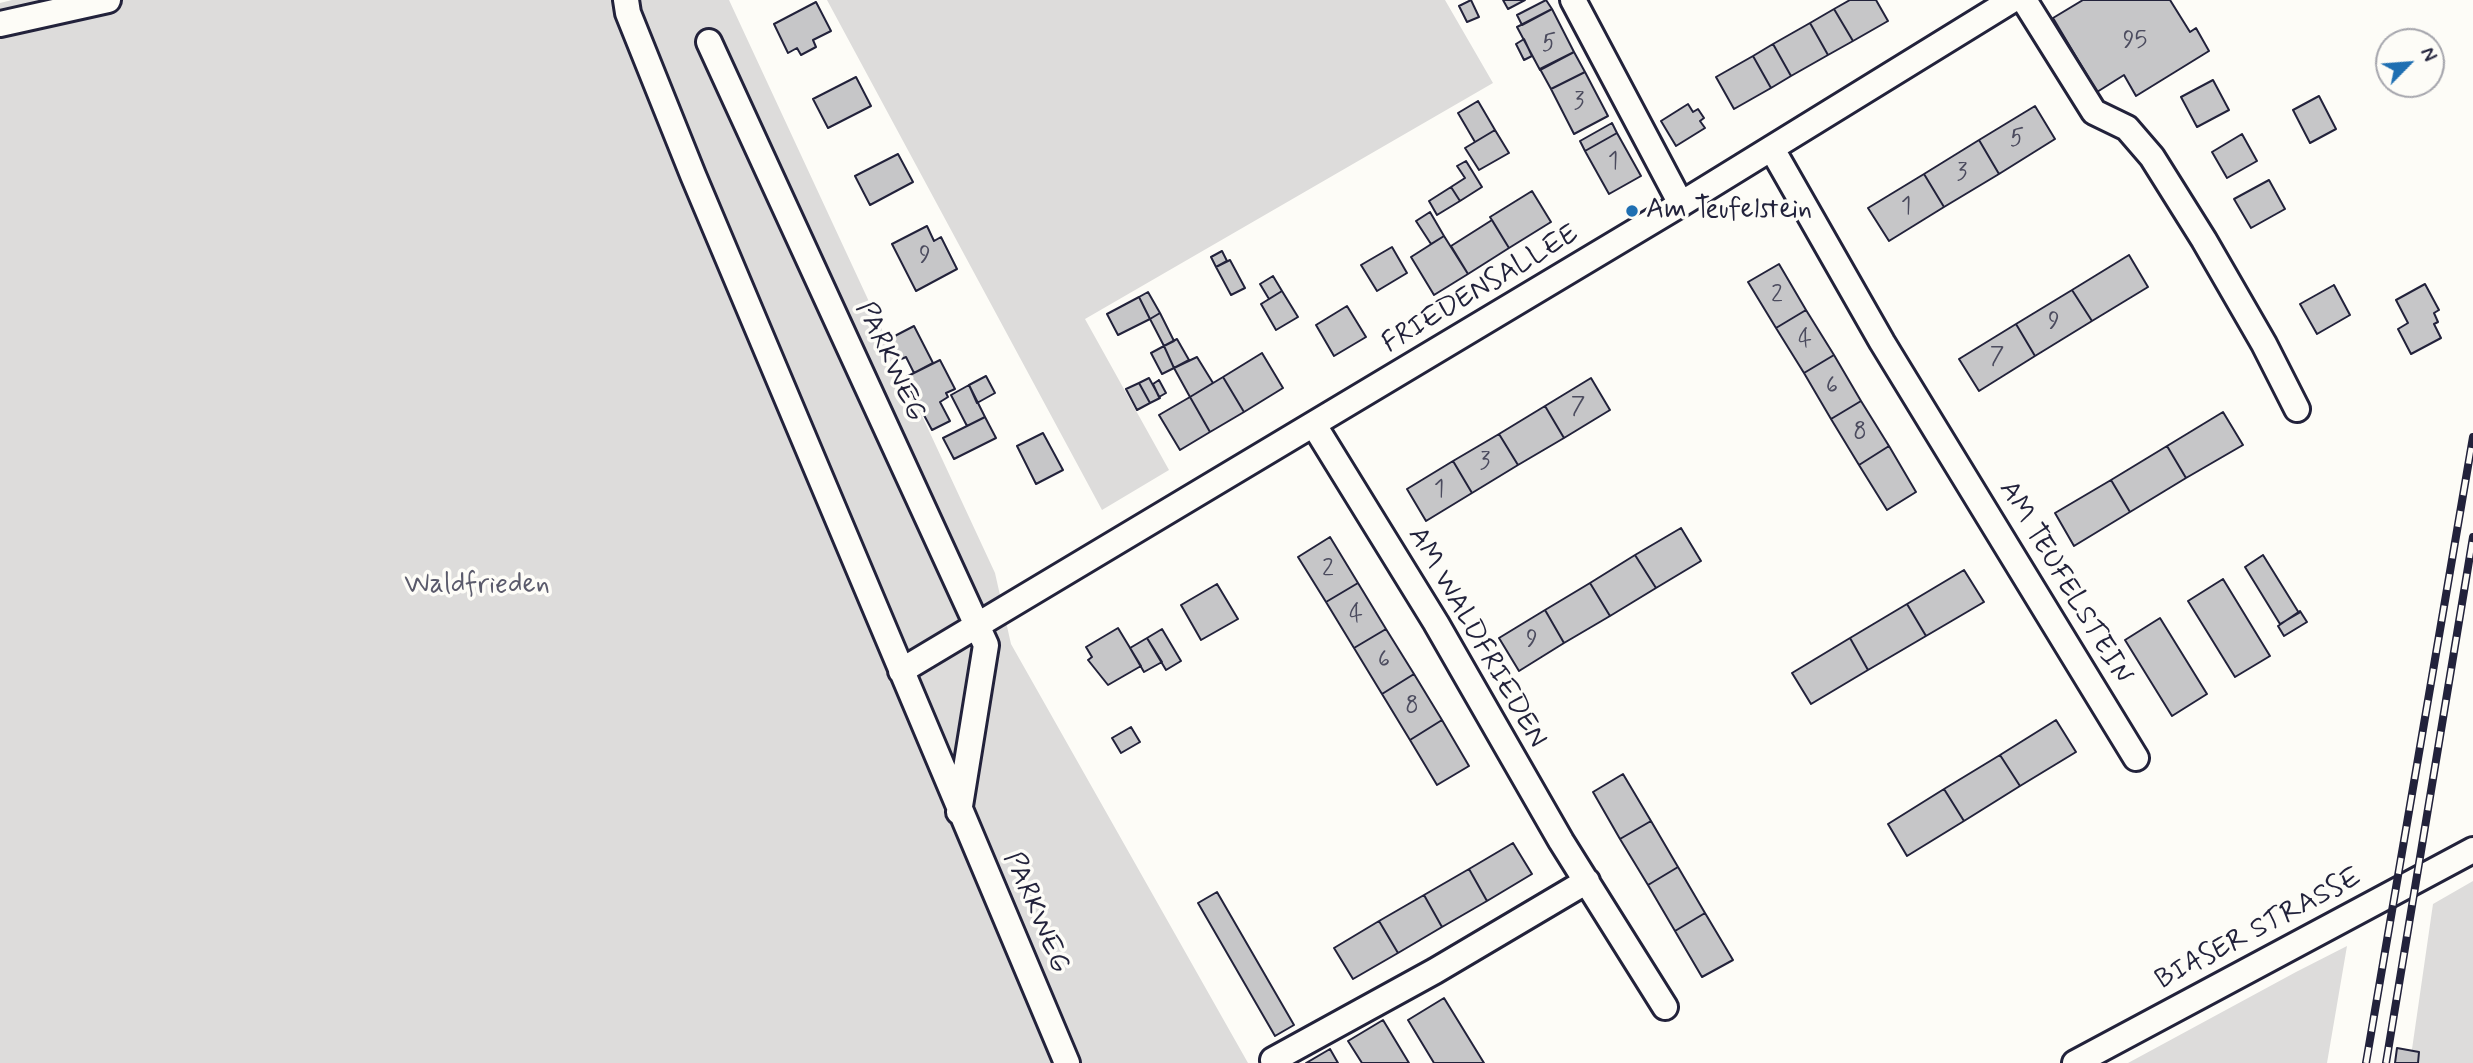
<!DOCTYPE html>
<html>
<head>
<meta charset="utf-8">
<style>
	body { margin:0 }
	#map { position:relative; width:2473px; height:1063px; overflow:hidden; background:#fdfcf7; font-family:Mynerve,sans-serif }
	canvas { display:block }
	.north { position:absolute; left:2375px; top:28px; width:70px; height:70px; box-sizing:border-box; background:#fdfcf7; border:2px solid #a5a5ac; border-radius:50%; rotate:65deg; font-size:19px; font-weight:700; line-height:28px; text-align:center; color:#22223b }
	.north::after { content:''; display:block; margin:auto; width:24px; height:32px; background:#1f6fb2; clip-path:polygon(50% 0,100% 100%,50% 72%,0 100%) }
</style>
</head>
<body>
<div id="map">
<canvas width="2473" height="1063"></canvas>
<div class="north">N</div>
</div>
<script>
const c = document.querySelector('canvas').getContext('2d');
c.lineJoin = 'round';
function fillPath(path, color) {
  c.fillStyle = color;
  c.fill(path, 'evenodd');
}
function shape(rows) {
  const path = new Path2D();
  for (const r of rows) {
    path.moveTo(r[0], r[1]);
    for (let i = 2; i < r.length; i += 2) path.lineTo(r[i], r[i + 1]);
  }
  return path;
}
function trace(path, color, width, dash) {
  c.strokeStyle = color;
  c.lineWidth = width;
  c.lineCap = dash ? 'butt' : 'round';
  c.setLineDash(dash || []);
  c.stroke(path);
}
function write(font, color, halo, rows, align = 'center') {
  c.font = font + ' Mynerve,sans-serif';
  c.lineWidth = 7;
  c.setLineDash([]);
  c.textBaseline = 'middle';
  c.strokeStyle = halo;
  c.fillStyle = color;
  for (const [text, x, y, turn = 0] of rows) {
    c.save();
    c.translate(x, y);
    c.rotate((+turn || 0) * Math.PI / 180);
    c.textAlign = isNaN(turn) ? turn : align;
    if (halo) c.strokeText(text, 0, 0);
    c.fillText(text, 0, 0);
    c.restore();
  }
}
const green = shape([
	[12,0,729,0,995,573,1011,644,1248,1063,0,1063,0,3],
	[827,0,1445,0,1493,83,1085,319,1169,470,1102,510],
	[2473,881,2473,1063,2410,1063,2433,904],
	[2347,946,2327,1063,2128,1063,2296,972]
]);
const building = shape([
	[1471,0,1479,17,1467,22,1459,6,1471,0],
	[1503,0,1525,0,1508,9,1503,0],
	[1546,0,1552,9,1522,25,1517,15,1546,0],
	[1850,0,1876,0,1888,21,1853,41,1834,9,1850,0],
	[2083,0,2170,0,2190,32,2196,28,2209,51,2136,96,2124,75,2097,92,2053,18,2083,0],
	[816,2,831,31,813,40,816,47,801,55,797,48,788,53,774,24,816,2],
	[1552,9,1574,52,1540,70,1517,27,1552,9],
	[1834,9,1853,41,1828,55,1810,23,1834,9],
	[1810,23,1828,55,1791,76,1773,44,1810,23],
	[1524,39,1532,56,1524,60,1516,44,1524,39],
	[1773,44,1791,76,1771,88,1753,56,1773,44],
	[1574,52,1585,72,1551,89,1540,69,1574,52],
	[1753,56,1771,88,1734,109,1716,77,1753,56],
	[1585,72,1608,116,1574,134,1551,89,1585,72],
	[856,77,871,106,828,128,813,99,856,77],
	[2213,80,2229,110,2197,127,2181,97,2213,80],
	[2319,96,2336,129,2310,143,2293,110,2319,96],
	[1478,101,1495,130,1475,142,1458,113,1478,101],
	[1688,104,1693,112,1698,109,1704,118,1700,121,1705,128,1676,146,1661,121,1688,104],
	[2035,106,2055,139,1999,174,1979,140,2035,106],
	[1612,123,1617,133,1585,151,1580,141,1612,123],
	[1495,130,1509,153,1479,170,1465,148,1495,130],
	[1617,133,1641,176,1609,194,1585,151,1617,133],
	[2242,134,2257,161,2227,178,2212,152,2242,134],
	[1979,140,1999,174,1944,207,1924,174,1979,140],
	[898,154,913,182,870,205,855,176,898,154],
	[1466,161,1482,187,1460,201,1451,187,1465,178,1457,166,1466,161],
	[1924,174,1944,207,1889,241,1868,208,1924,174],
	[2269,180,2285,209,2251,228,2234,199,2269,180],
	[1451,187,1460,201,1437,215,1429,201,1451,187],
	[1532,191,1551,222,1509,248,1490,217,1532,191],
	[1430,212,1444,236,1431,244,1416,221,1430,212],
	[1492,220,1509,248,1468,274,1451,246,1492,220],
	[927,226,934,241,941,237,957,269,916,291,892,244,927,226],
	[1444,236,1468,274,1434,295,1411,257,1444,236],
	[1392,247,1407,273,1377,291,1361,265,1392,247],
	[1222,251,1227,261,1216,267,1211,257,1222,251],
	[2129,255,2148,287,2092,321,2072,290,2129,255],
	[1230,260,1245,288,1231,295,1216,267,1230,260],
	[1779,264,1806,310,1776,328,1748,282,1779,264],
	[1273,276,1282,291,1269,299,1260,284,1273,276],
	[2425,284,2439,310,2434,313,2438,322,2434,324,2441,338,2411,354,2398,329,2408,323,2396,300,2425,284],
	[2334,285,2350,315,2317,334,2300,304,2334,285],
	[2072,290,2092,321,2035,356,2016,324,2072,290],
	[1282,291,1298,317,1276,330,1261,304,1282,291],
	[1148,292,1160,313,1150,319,1139,297,1148,292],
	[1139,297,1150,319,1118,335,1107,314,1139,297],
	[1347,306,1366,337,1334,356,1316,325,1347,306],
	[1806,310,1834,355,1804,373,1776,328,1806,310],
	[1160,313,1174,341,1164,346,1150,319,1160,313],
	[2016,324,2035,356,1979,391,1959,359,2016,324],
	[914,326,933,363,914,373,906,357,899,360,889,339,914,326],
	[1177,339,1189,360,1174,368,1164,346,1177,339],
	[1164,346,1174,368,1162,374,1151,353,1164,346],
	[1262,353,1283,388,1244,412,1223,377,1262,353],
	[1834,355,1861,401,1831,419,1804,373,1834,355],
	[1197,357,1213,383,1190,397,1174,368,1197,357],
	[940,360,955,389,946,393,948,397,940,402,950,421,932,430,904,378,940,360],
	[986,376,995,393,977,403,969,385,986,376],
	[1223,377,1244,412,1210,432,1190,397,1223,377],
	[1149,378,1160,398,1150,403,1139,383,1149,378],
	[1591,378,1610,410,1564,438,1545,406,1591,378],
	[1159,380,1166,393,1159,397,1153,384,1159,380],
	[1139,383,1150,403,1137,410,1126,389,1139,383],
	[969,385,985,417,967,426,951,395,969,385],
	[1190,397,1210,432,1180,450,1159,415,1190,397],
	[1861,401,1889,446,1859,465,1831,419,1861,401],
	[1545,406,1564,438,1518,465,1499,434,1545,406],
	[2223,412,2243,445,2186,478,2167,446,2223,412],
	[985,417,996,438,954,459,943,438,985,417],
	[1043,433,1063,470,1036,484,1017,446,1043,433],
	[1499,434,1518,465,1472,493,1453,461,1499,434],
	[1889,446,1916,492,1887,510,1859,465,1889,446],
	[2167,446,2186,478,2130,512,2111,480,2167,446],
	[1453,461,1472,493,1426,521,1407,489,1453,461],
	[2111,480,2130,512,2074,546,2055,513,2111,480],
	[1681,528,1701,561,1656,588,1635,555,1681,528],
	[1330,537,1358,583,1326,602,1298,557,1330,537],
	[1635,555,1656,588,1610,616,1590,583,1635,555],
	[2263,555,2299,613,2280,624,2245,567,2263,555],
	[1964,570,1984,602,1926,636,1907,604,1964,570],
	[2223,579,2270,656,2235,677,2188,601,2223,579],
	[1358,583,1386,629,1354,648,1326,602,1358,583],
	[1590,583,1610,616,1564,643,1545,610,1590,583],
	[1217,584,1238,619,1201,640,1181,605,1217,584],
	[1907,604,1926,636,1868,670,1850,638,1907,604],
	[1545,610,1564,643,1519,671,1499,638,1545,610],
	[2300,611,2307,622,2284,636,2278,626,2300,611],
	[2160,618,2207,694,2172,716,2125,640,2160,618],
	[1118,628,1141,666,1108,685,1088,660,1092,657,1086,647,1118,628],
	[1162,629,1181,661,1166,670,1147,638,1162,629],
	[1386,629,1414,674,1382,694,1354,648,1386,629],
	[1147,638,1162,662,1144,672,1130,648,1147,638],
	[1850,638,1868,670,1811,704,1792,673,1850,638],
	[1414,674,1442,720,1410,740,1382,694,1414,674],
	[1442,720,1469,766,1437,785,1410,740,1442,720],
	[2056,720,2076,752,2020,786,2000,755,2056,720],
	[1131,727,1140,742,1121,753,1112,738,1131,727],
	[2000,755,2020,786,1964,821,1944,789,2000,755],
	[1623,774,1651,821,1620,839,1593,792,1623,774],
	[1944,789,1964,821,1907,856,1888,824,1944,789],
	[1651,821,1678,867,1648,885,1620,839,1651,821],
	[1513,843,1532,874,1487,901,1469,869,1513,843],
	[1678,867,1705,913,1675,931,1648,885,1678,867],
	[1469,869,1487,901,1442,927,1424,895,1469,869],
	[1217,892,1294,1025,1275,1036,1198,903,1217,892],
	[1424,895,1442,927,1398,953,1379,921,1424,895],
	[1705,913,1733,960,1702,977,1675,931,1705,913],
	[1379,921,1398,953,1353,979,1334,948,1379,921],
	[1444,998,1484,1063,1434,1063,1408,1020,1444,998],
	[1383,1020,1409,1063,1362,1063,1348,1041,1383,1020],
	[2397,1048,2419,1052,2418,1063,2395,1063,2397,1048],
	[1330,1049,1338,1063,1306,1063,1330,1049]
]);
const minor = shape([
	[626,0,628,13,693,175,1067,1063],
	[1573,0,1681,204],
	[2024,0,2094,112,2127,128,2152,157,2204,240,2264,344,2297,409],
	[0,24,108,0],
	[709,42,986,645,959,812],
	[1772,149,1882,342,2136,758],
	[1314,425,1436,623,1561,841,1665,1007],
	[901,671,1681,204,2012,0],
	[1273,1060,1435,971,1587,881],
	[2075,1063,2473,850]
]);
const rail = shape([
	[2366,1063,2473,437],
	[2386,1063,2473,537]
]);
const markers = [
	[1632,211,7,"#1f6fb2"]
];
const numberNames = [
	["95",2135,42],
	["5",1549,45],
	["3",1579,103],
	["5",2017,140],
	["1",1613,163],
	["3",1962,174],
	["1",1906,208],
	["9",925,257],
	["2",1777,296],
	["9",2054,323],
	["4",1805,341],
	["7",1997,358],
	["6",1832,387],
	["7",1578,408],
	["8",1860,433],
	["3",1485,463],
	["1",1439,491],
	["2",1328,570],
	["4",1356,616],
	["9",1532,641],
	["6",1384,661],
	["8",1412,707]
];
const poiNames = [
	["Am Teufelstein",1646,211]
];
const streetNames = [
	["FRIEDENSALLEE",1481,290,-31],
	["PARKWEG",889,362,65],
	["AM TEUFELSTEIN",2064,583,59],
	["AM WALDFRIEDEN",1476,638,60],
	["PARKWEG",1035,913,67],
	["BIASER STRASSE",2259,930,-28]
];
const parkNames = [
	["Waldfrieden",477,586]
];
fillPath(green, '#dddcdb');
fillPath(building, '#c6c6c8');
trace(building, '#22223b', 2);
trace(minor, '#22223b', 30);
trace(minor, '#fdfcf7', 24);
trace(rail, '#22223b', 8);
trace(rail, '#fdfcf7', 5, [16]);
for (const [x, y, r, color] of markers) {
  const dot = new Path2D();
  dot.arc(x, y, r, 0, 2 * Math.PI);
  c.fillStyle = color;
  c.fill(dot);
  trace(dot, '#fdfcf7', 2.5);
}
write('24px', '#4b4b5e', null, numberNames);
write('28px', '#22223b', '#fdfcf7', poiNames, 'left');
write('28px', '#22223b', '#fdfcf7', streetNames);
write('28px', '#5a5a6b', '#fdfcf7', parkNames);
</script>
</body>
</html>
